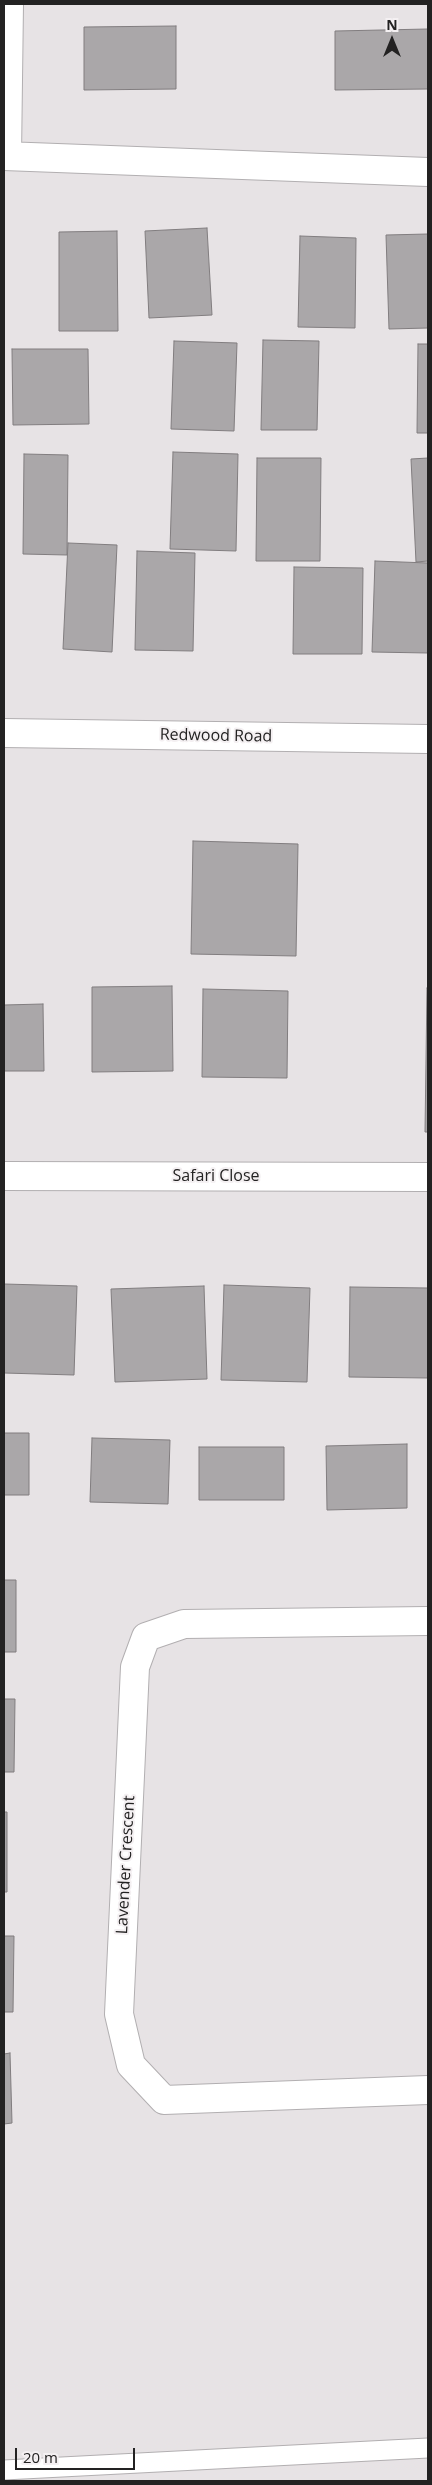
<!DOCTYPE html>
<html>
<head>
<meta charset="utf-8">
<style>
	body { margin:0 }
	#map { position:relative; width:432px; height:2485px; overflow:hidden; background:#e7e3e5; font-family:"Open Sans",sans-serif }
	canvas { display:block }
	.frame { position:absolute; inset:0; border:5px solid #232222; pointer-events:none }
	.north { position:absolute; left:367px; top:15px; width:50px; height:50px; -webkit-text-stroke:4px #f4f0f2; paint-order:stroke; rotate:0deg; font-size:14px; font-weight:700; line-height:20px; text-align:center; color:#232222 }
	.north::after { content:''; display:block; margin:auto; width:18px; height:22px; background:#232222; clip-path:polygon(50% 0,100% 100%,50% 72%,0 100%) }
	.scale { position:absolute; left:15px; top:2448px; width:120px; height:22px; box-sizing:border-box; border:2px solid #232222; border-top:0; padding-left:6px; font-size:15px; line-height:18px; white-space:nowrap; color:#232222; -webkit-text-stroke:4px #f4f0f2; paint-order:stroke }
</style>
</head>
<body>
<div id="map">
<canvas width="432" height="2485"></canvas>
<div class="frame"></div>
<div class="north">N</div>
<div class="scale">20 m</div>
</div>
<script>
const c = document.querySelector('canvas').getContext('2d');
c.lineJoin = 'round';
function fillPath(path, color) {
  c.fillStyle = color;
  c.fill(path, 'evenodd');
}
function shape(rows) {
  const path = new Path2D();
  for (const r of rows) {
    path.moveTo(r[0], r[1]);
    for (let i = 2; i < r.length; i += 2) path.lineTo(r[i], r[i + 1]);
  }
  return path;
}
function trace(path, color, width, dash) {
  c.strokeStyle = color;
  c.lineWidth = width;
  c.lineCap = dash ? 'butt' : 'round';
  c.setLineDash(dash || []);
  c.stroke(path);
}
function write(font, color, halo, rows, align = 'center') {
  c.font = font + ' "Open Sans",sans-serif';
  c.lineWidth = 4;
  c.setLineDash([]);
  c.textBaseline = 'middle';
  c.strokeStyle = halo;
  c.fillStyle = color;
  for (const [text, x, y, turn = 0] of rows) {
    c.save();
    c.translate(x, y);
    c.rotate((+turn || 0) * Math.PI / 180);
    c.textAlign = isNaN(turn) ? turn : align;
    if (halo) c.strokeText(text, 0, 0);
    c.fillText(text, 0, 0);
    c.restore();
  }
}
const building = shape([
	[176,26,176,89,84,90,84,27,176,26],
	[428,29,428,89,335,90,335,31,428,29],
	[207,228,212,315,149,318,145,231,207,228],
	[117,231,118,331,59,331,59,232,117,231],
	[428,234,428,328,389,329,386,235,428,234],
	[300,236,356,238,355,328,298,327,300,236],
	[263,340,319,341,317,430,261,430,263,340],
	[174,341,237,343,234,431,171,429,174,341],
	[418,344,428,344,428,433,417,433,418,344],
	[12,349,88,349,89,424,13,425,12,349],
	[173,452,238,454,236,551,170,549,173,452],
	[24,454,68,455,67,555,23,554,24,454],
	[257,458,321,458,320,561,256,561,257,458],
	[428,458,428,561,416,562,411,459,428,458],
	[68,543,117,545,112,652,63,649,68,543],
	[137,551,195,553,193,651,135,650,137,551],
	[375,561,428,563,428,653,372,652,375,561],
	[294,567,363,568,362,654,293,654,294,567],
	[193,841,298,844,296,956,191,954,193,841],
	[172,986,173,1071,92,1072,92,987,172,986],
	[427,988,428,988,428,1132,425,1132,427,988],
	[203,989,288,991,287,1078,202,1077,203,989],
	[43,1004,44,1071,4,1071,4,1005,43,1004],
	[4,1284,77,1286,74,1375,4,1373,4,1284],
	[224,1285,310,1288,307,1382,221,1380,224,1285],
	[204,1286,207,1379,115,1382,111,1289,204,1286],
	[350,1287,428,1288,428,1378,349,1377,350,1287],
	[4,1433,29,1433,29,1495,4,1495,4,1433],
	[92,1438,170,1440,168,1504,90,1502,92,1438],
	[407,1444,407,1508,327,1510,326,1446,407,1444],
	[199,1447,284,1447,284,1500,199,1500,199,1447],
	[4,1580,16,1580,16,1652,4,1652,4,1580],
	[4,1699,15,1699,14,1772,4,1772,4,1699],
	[4,1812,7,1812,7,1892,4,1892,4,1812],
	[4,1936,14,1936,13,2012,4,2012,4,1936],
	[10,2053,12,2123,4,2124,4,2054,10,2053]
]);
const lane = shape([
	[4,2470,428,2448]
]);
const street = shape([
	[4,156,428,172],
	[7,156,9,4],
	[4,733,428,739],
	[4,1176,428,1177],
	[428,1621,184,1624,146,1637,135,1667,119,2014,131,2065,164,2100,428,2090]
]);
const streetNames = [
	["Redwood Road",216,736,1],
	["Safari Close",216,1176],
	["Lavender Crescent",126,1865,-87]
];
fillPath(building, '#aaa7a9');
trace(building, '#817d7f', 1);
trace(lane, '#b2afb1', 21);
trace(street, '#b2afb1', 30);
trace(lane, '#fff', 19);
trace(street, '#fff', 28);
write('16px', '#232222', '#f4f0f2', streetNames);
</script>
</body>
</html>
